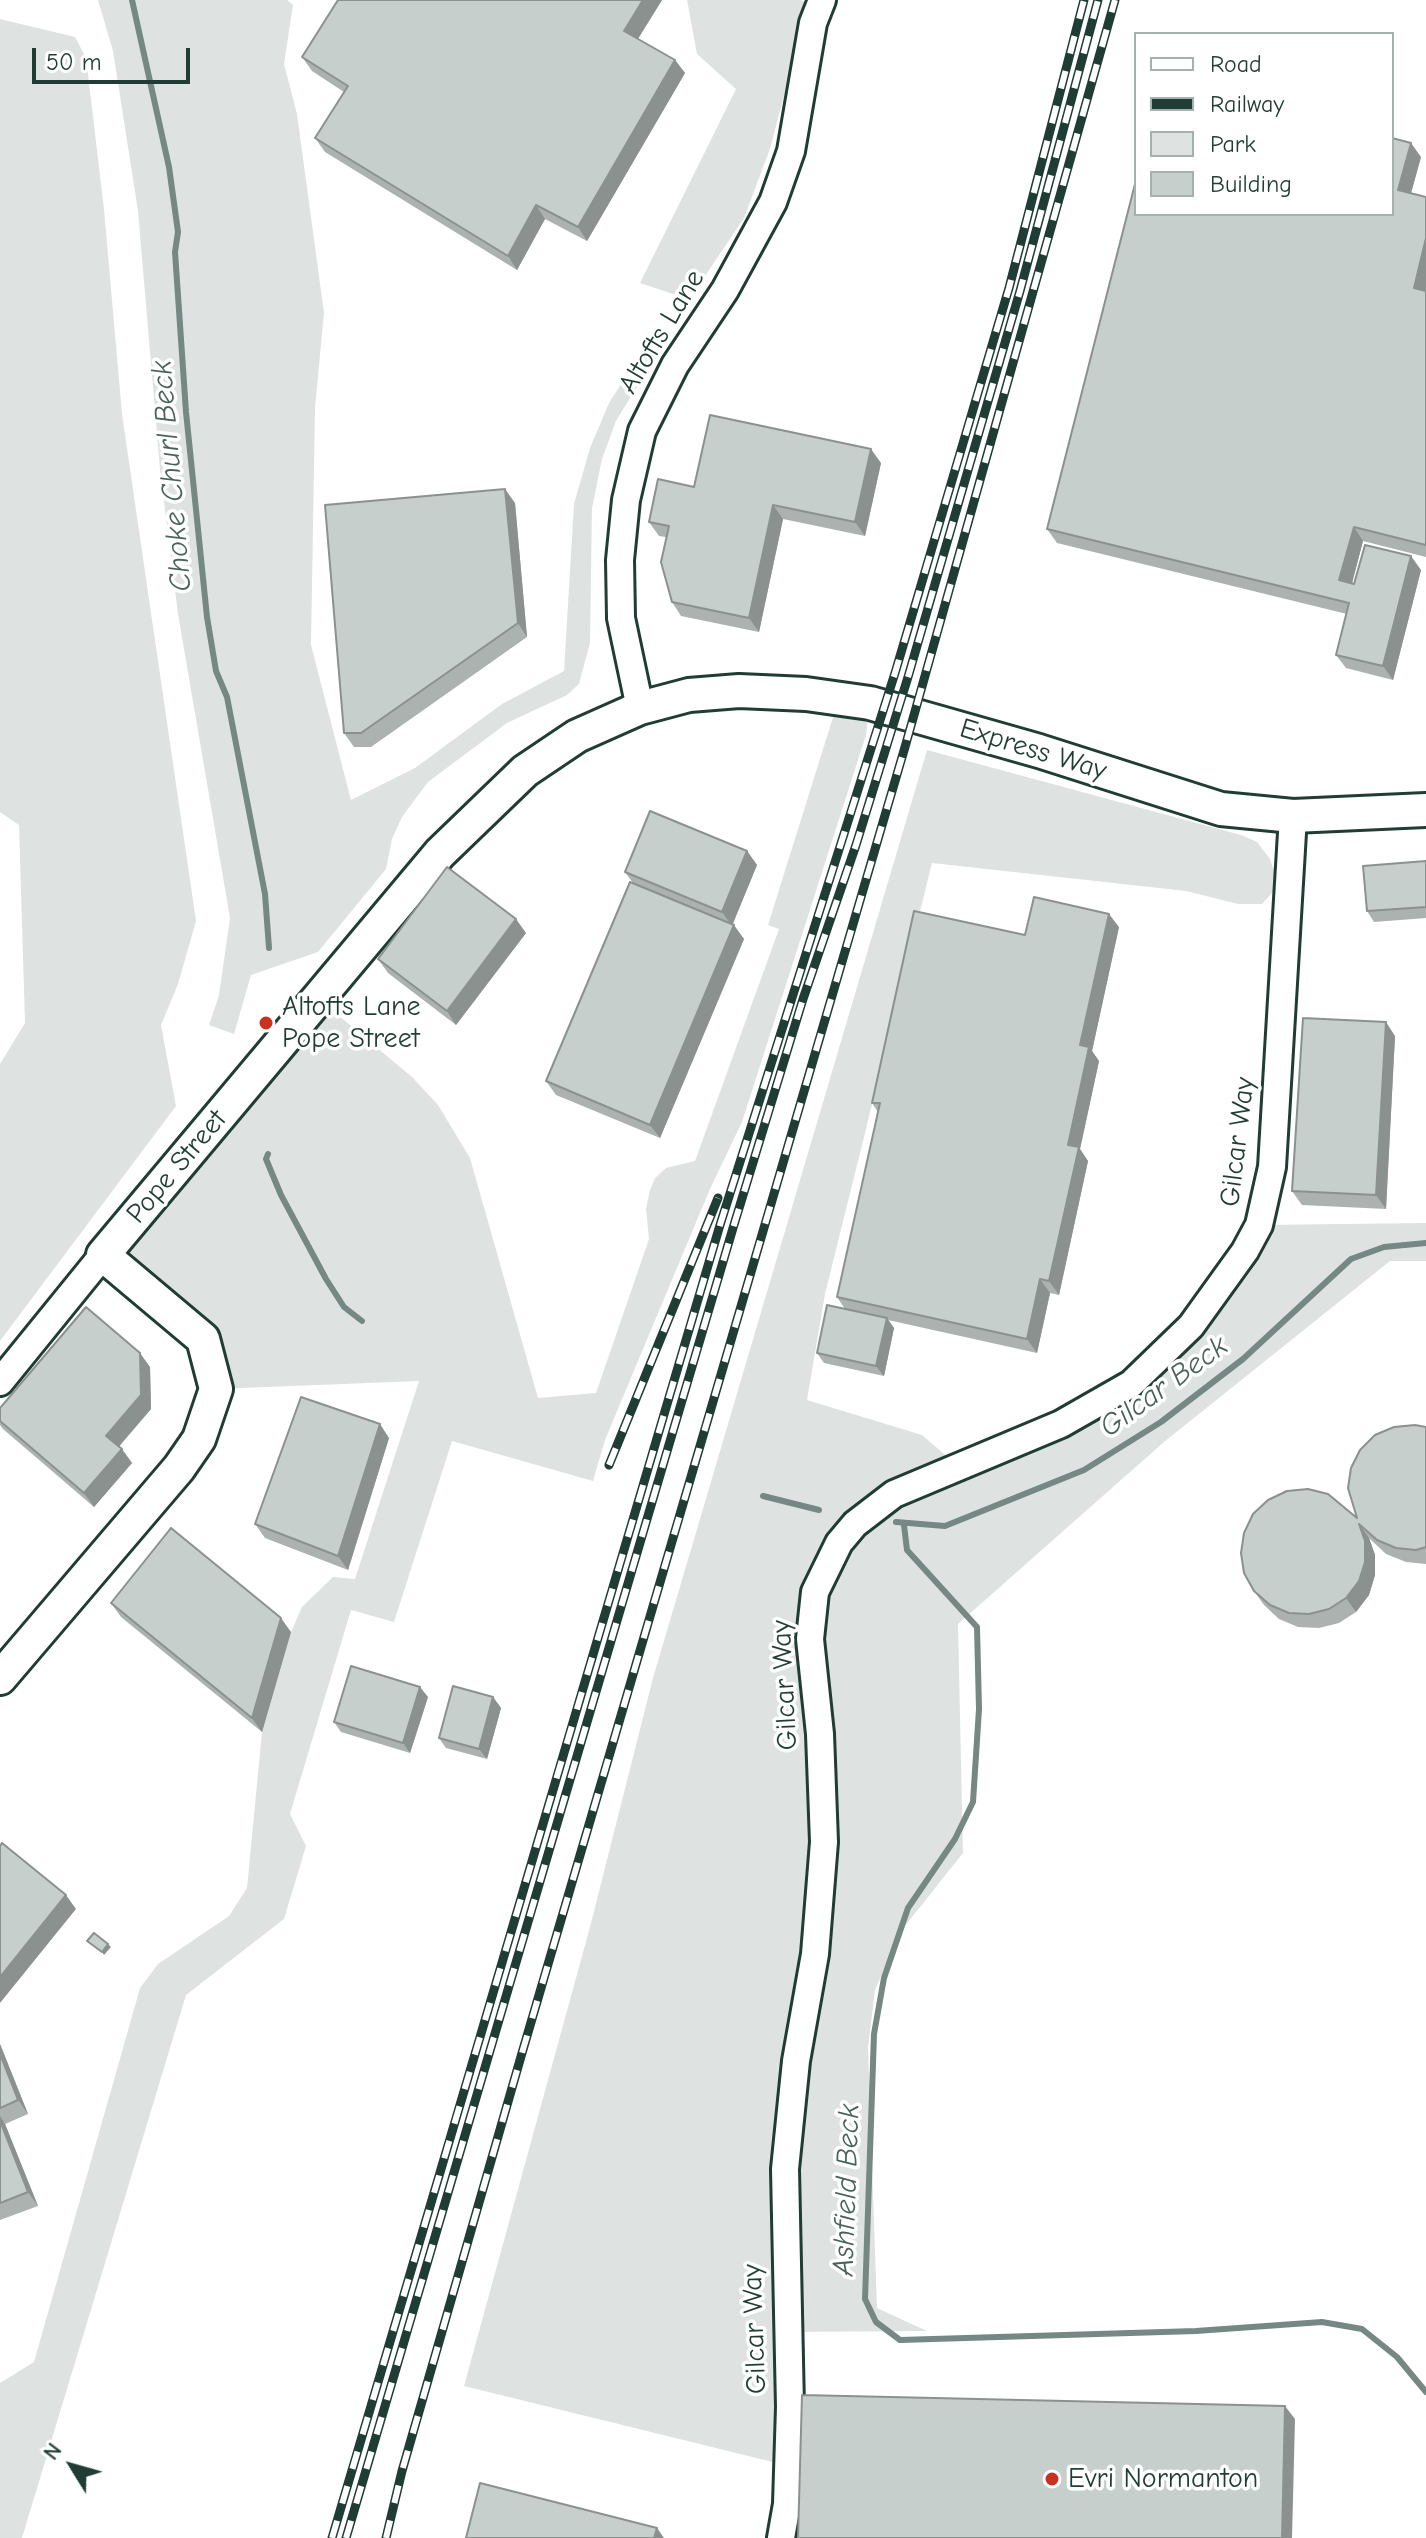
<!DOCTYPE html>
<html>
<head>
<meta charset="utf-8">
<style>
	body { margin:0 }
	#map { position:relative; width:1426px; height:2538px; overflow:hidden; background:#fff; font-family:"Comic Neue",sans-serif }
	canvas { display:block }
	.legend { position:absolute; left:1134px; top:32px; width:260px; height:184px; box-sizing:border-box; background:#fff; border:2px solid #a5b1ae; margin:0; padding:10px 14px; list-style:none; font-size:24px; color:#1f3d34 }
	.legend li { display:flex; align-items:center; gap:16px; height:40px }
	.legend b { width:40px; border:2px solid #a5b1ae }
	.north { position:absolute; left:32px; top:2426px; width:80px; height:80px; -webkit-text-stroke:6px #fff; paint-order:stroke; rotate:307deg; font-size:22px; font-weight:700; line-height:32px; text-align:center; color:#1f3d34 }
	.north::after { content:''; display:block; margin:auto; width:28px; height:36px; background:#1f3d34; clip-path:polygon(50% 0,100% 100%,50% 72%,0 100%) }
	.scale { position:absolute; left:32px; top:48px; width:158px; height:36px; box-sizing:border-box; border:4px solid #1f3d34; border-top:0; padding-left:10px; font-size:24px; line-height:28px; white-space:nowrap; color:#1f3d34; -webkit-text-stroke:6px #fff; paint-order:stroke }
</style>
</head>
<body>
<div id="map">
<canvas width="1426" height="2538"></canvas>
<ul class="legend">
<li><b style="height:10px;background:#fff"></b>Road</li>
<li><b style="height:10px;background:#1f3d34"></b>Railway</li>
<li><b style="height:22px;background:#dee3e2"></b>Park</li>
<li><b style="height:22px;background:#c7cfcc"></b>Building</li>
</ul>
<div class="north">N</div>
<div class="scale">50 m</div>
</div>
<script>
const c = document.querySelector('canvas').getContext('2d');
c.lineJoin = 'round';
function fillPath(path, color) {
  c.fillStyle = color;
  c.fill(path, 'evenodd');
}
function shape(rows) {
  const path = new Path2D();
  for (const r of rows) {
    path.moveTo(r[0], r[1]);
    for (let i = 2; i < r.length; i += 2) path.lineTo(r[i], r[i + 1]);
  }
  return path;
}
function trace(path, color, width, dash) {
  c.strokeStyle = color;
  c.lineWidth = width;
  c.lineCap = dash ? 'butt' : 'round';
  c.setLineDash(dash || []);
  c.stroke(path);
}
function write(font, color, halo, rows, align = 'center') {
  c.font = font + ' "Comic Neue",sans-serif';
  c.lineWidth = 7;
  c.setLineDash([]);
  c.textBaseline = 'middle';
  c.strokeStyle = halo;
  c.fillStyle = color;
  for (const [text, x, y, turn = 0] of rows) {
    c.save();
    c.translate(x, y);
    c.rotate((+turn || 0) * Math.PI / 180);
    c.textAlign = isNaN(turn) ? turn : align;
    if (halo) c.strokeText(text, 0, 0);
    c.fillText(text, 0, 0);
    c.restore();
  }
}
const green = shape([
	[98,0,287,0,293,5,284,64,297,114,324,313,315,408,311,645,351,800,415,768,502,704,564,671,574,504,590,448,609,403,641,353,648,350,654,359,616,421,602,459,592,508,590,643,579,684,567,695,507,723,428,782,402,817,392,839,386,869,318,952,251,975,234,1034,209,1025,219,995,230,918,178,614,160,469,138,211,113,51],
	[687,0,801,0,808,4,770,149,744,218,701,282,690,290,673,294,640,283,736,89,697,54],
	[0,19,75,37,86,58,104,209,122,414,196,921,178,984,161,1025,176,1106,0,1341,0,1064,25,1023,19,825,0,812],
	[839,698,870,703,866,735,742,1122,710,1189,605,1440,593,1481,452,1441,394,1622,351,1610,290,1814,306,1846,284,1919,186,1995,22,2538,0,2538,0,2383,34,2362,140,1988,158,1964,229,1916,247,1888,262,1732,291,1632,302,1607,333,1577,355,1579,419,1381,216,1389,203,1339,103,1255,319,999,412,1077,438,1105,470,1158,538,1398,596,1393,649,1239,646,1209,650,1190,655,1178,666,1168,695,1161,779,929,768,925],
	[927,750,1241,835,1257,842,1270,859,1276,876,1273,892,1262,904,1238,904,1186,891,932,863,825,1294,807,1400,922,1435,958,1466,1131,1384,1259,1225,1426,1223,1426,1261,1390,1261,1164,1442,958,1624,963,1853,901,1931,875,1990,868,2048,877,2308,927,2331,787,2332,789,2466,464,2386,590,1927,653,1678]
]);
const stream = shape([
	[132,0,169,167,178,232,175,252,186,412,207,617,216,671,227,697,265,894,269,948],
	[268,1154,266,1159,281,1195,326,1279,344,1307,362,1321],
	[763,1496,819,1510],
	[896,1522,945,1526,1084,1470,1161,1422,1243,1359,1351,1259,1384,1247,1426,1243],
	[904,1525,907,1550,977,1627,979,1709,973,1802,955,1839,908,1908,884,1978,874,2034,865,2299,876,2322,900,2340,1196,2331,1322,2322,1362,2329,1397,2357,1426,2392]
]);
const minor = shape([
	[640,708,621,618,620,560,626,500,642,431,675,365,725,290,773,202,791,151,813,23,822,0],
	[0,1382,103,1255],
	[781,2538,787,2504,790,2407,785,2169,796,2061,815,1954,824,1842,820,1734,810,1639,815,1592,839,1543,855,1524,894,1494,1061,1424,1131,1384,1191,1326,1245,1251,1259,1225,1272,1167,1293,816]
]);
const tertiary = shape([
	[0,1678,179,1468,199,1439,216,1389,203,1339,103,1255,440,853,525,771,577,736,640,708,689,695,739,691,806,694,870,703,1039,751,1221,809,1293,816,1426,810]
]);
const rail = shape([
	[609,1465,718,1198],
	[332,2538,720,1225,895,673,1009,288,1084,0],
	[346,2538,733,1228,803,999,856,845,908,677,1020,291,1098,0],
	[386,2538,402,2471,522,2053,905,747,1115,0]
]);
const wall = shape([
	[662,0,638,39,675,60,685,73,587,241,545,219,517,270,325,152,315,138,344,92,312,71,302,57],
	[1421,157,1411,193,1426,197,1426,557,1363,541,1352,584,1354,584,1421,570,1393,680,1346,668,1336,655,1347,614,1057,543,1047,529],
	[881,463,865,536,783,519,759,632,681,616,672,602,666,537,659,536,649,522,694,487],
	[515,503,527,637,371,747,354,747,344,733],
	[747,851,757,865,732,925,744,939,660,1138,556,1095,546,1081,633,883,625,872],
	[1426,861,1426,918,1374,922,1367,911],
	[1119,927,1092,1051,1099,1061,1080,1149,1088,1161,1059,1295,1050,1293,1037,1353,888,1320,894,1328,884,1376,824,1363,817,1353,845,1309,837,1297,878,1112,872,1103,1025,935],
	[526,933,456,1025,388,973,378,959],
	[1395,1036,1386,1209,1302,1205,1292,1191],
	[150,1367,151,1409,119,1446,132,1463,94,1507,3,1429,0,1425,0,1408],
	[1426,1427,1426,1564,1406,1562,1386,1554,1369,1538,1375,1555,1375,1575,1369,1595,1356,1612,1339,1623,1319,1628,1298,1627,1279,1619,1264,1605,1254,1591,1357,1518],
	[389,1438,348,1570,265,1538,255,1524],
	[111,1603,291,1632,262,1732,121,1617],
	[428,1697,410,1753,341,1732,334,1722],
	[493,1697,501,1708,487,1759,446,1748,439,1738],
	[0,2044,28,2114,5,2124,38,2206,0,2220]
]);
const shadedWall = shape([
	[643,0,662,0,634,45,624,31],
	[675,60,685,73,587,241,578,227],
	[1411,143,1421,157,1408,204,1398,190],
	[536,205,545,219,517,270,508,256],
	[1426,238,1426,292,1414,288],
	[871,449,881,463,865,536,855,522],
	[505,489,515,503,527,637,518,623],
	[773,505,783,519,759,632,749,618],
	[1354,527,1363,541,1349,594,1339,580],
	[1411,556,1421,570,1393,680,1383,666],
	[747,851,757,865,732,926,722,912],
	[1109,914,1119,927,1092,1051,1099,1061,1080,1149,1088,1161,1059,1295,1049,1281,1068,1145,1080,1045],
	[516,919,526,933,456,1025,447,1011],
	[734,925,744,939,660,1138,650,1125],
	[1386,1022,1395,1036,1386,1209,1376,1195],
	[1040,1279,1050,1293,1037,1353,1027,1339],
	[887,1318,894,1328,884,1376,876,1366],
	[140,1353,150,1367,151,1409,116,1450,106,1436],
	[380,1424,389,1438,348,1570,338,1556],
	[122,1449,132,1463,94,1507,84,1493],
	[1359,1524,1369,1538,1375,1555,1375,1575,1369,1595,1356,1612,1346,1598],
	[281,1618,291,1632,262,1732,252,1718],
	[420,1687,428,1697,410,1753,403,1743],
	[493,1697,501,1708,487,1759,479,1749],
	[66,1895,76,1909,0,2003,0,1977],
	[108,1944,111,1947,104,1955,102,1952],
	[0,2044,28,2114,18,2100,0,2054],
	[0,2116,5,2124,38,2206,28,2192,0,2121],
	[1285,2406,1295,2419,1292,2538,1282,2538],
	[657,2528,664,2538,654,2538]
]);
const building = shape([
	[338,0,643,0,624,31,675,60,578,227,536,205,508,256,315,138,348,86,302,57,338,0],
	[1392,138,1411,143,1398,190,1426,197,1426,238,1414,288,1426,291,1426,545,1354,527,1339,580,1354,584,1365,545,1411,556,1383,666,1336,655,1349,603,1047,529,1136,180,1136,214,1392,214,1392,138],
	[710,415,871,449,855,522,773,505,749,618,672,602,661,562,669,526,649,522,658,479,694,487,710,415],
	[505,489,518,623,361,733,344,733,325,505,505,489],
	[650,811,747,851,722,912,625,872,650,811],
	[1426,861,1426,907,1367,911,1363,866,1426,861],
	[447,867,516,919,447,1011,378,959,447,867],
	[630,882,734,925,650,1125,546,1081,630,882],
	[1034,897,1109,914,1080,1045,1089,1047,1068,1145,1079,1147,1049,1281,1040,1279,1027,1339,837,1297,880,1103,872,1103,914,911,1025,935,1034,897],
	[1303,1018,1386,1022,1376,1195,1292,1191,1303,1018],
	[827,1305,887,1318,876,1366,817,1353,827,1305],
	[86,1307,140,1353,141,1395,106,1436,122,1449,84,1493,0,1421,0,1408,86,1307],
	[301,1397,380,1424,338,1556,255,1524,301,1397],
	[1415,1425,1426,1427,1426,1547,1416,1550,1396,1548,1377,1540,1359,1524,1365,1541,1365,1562,1359,1581,1346,1598,1329,1609,1309,1614,1289,1613,1270,1605,1254,1591,1244,1573,1241,1553,1244,1533,1253,1514,1268,1500,1287,1491,1308,1489,1328,1494,1357,1518,1348,1488,1351,1468,1360,1450,1375,1435,1394,1427,1415,1425],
	[171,1528,281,1618,252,1718,111,1603,171,1528],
	[351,1666,420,1687,403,1743,334,1722,351,1666],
	[453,1686,493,1697,479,1749,439,1738,453,1686],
	[2,1843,66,1895,0,1977,0,1846,2,1843],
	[94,1933,108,1944,102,1952,87,1941,94,1933],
	[0,2054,18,2100,0,2108,0,2054],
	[0,2121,28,2192,0,2203,0,2121],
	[802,2395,1285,2406,1282,2538,798,2538,802,2395],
	[480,2483,657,2528,654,2538,466,2538,480,2483]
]);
const markers = [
	[266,1023,8,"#c8321e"],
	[1052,2479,8,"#c8321e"]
];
const streetNames = [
	["Altofts Lane",662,332,-59],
	["Express Way",1033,750,17],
	["Gilcar Way",1238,1142,-83],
	["Pope Street",177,1167,-50],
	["Gilcar Way",785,1685,-93],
	["Gilcar Way",755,2329,-92]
];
const poiNames = [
	["Altofts Lane",282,1007],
	["Pope Street",282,1039],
	["Evri Normanton",1068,2479]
];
const waterNames = [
	["Choke Churl Beck",172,476,-95],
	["Gilcar Beck",1164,1387,-36],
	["Ashfield Beck",847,2190,-88]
];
fillPath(green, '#dee3e2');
trace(stream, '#758883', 6);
trace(minor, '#1f3d34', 32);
trace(tertiary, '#1f3d34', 38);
trace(minor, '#fff', 26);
trace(tertiary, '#fff', 32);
trace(rail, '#1f3d34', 9);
trace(rail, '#fff', 6, [18]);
fillPath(wall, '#abb2af');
fillPath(shadedWall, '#8b918f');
fillPath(building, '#c7cfcc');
trace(building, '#8b918f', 2);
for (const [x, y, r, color] of markers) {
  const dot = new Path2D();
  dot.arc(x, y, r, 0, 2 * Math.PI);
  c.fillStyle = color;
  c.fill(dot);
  trace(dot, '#fff', 3);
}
write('28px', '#1f3d34', '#fff', streetNames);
write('28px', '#1f3d34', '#fff', poiNames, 'left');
write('italic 30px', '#4a625b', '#fff', waterNames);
</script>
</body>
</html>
